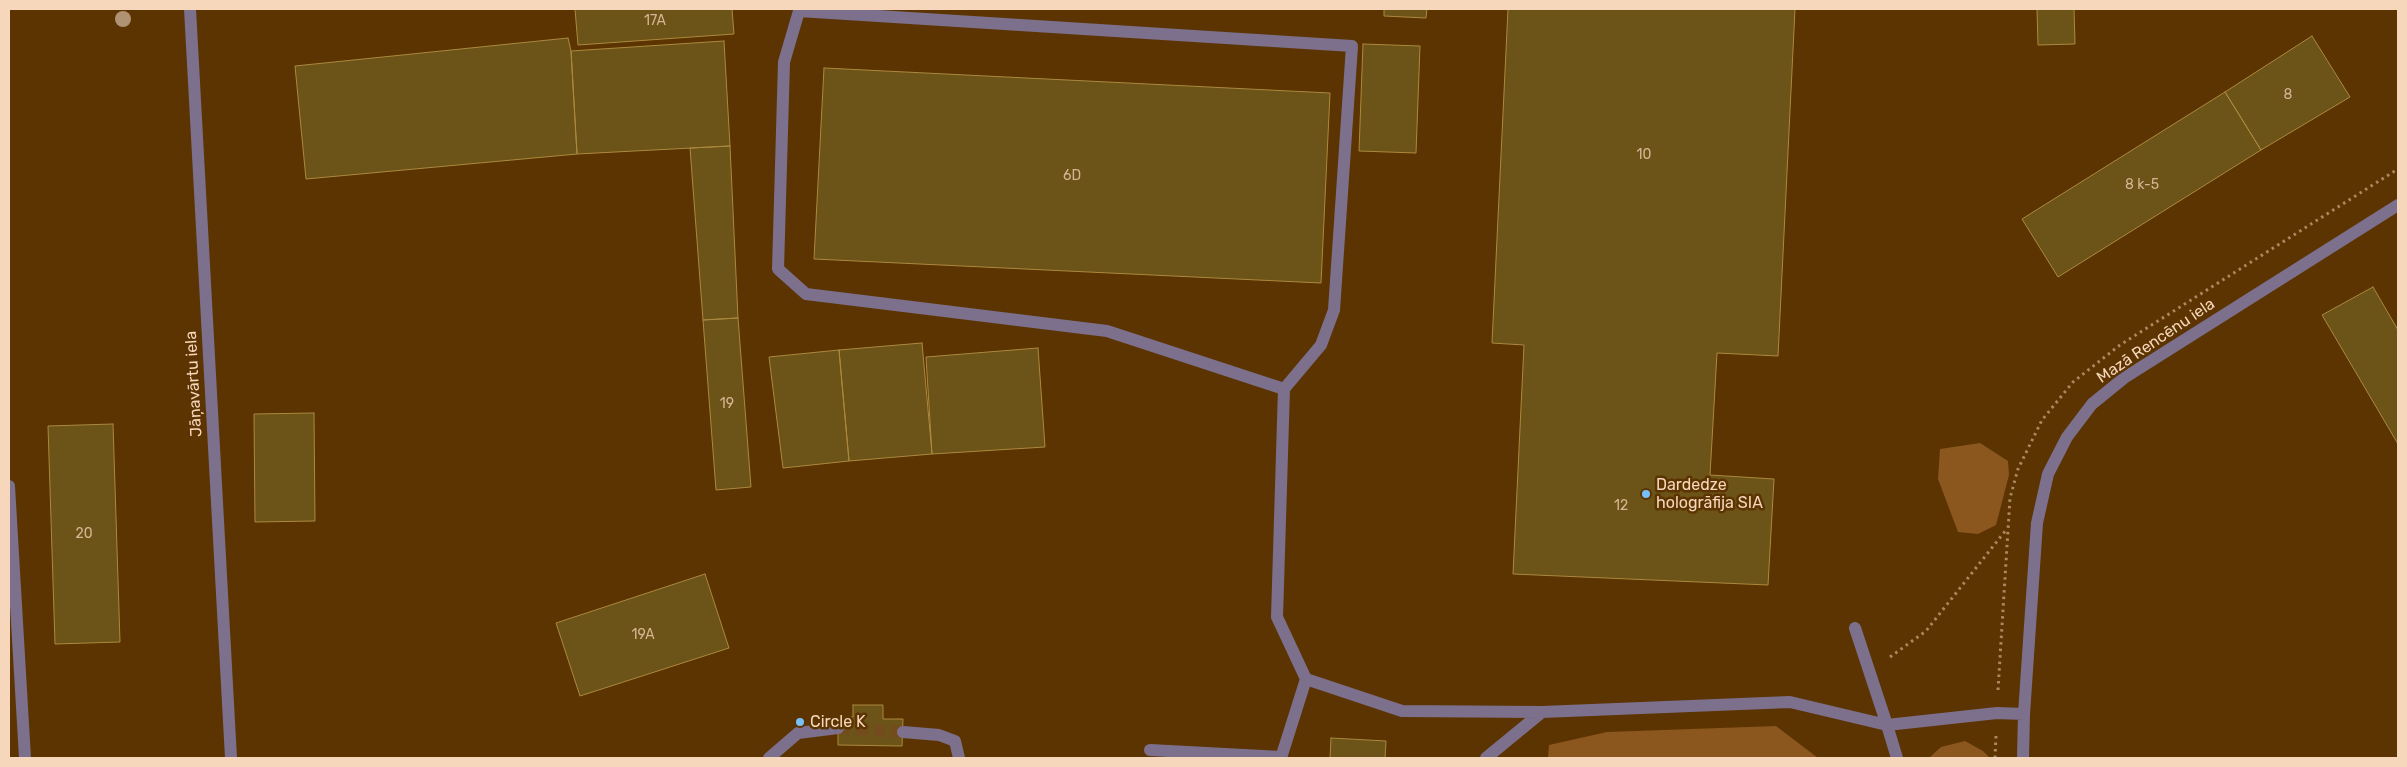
<!DOCTYPE html>
<html>
<head>
<meta charset="utf-8">
<style>
	body { margin:0 }
	#map { position:relative; width:2407px; height:767px; overflow:hidden; background:#5c3402; font-family:Rubik,sans-serif }
	canvas { display:block }
	.frame { position:absolute; inset:0; border:10px solid #f6d7bb; pointer-events:none }
</style>
</head>
<body>
<div id="map">
<canvas width="2407" height="767"></canvas>
<div class="frame"></div>
</div>
<script>
const c = document.querySelector('canvas').getContext('2d');
c.lineJoin = 'round';
function fillPath(path, color) {
  c.fillStyle = color;
  c.fill(path, 'evenodd');
}
function shape(rows) {
  const path = new Path2D();
  for (const r of rows) {
    path.moveTo(r[0], r[1]);
    for (let i = 2; i < r.length; i += 2) path.lineTo(r[i], r[i + 1]);
  }
  return path;
}
function trace(path, color, width, dash) {
  c.strokeStyle = color;
  c.lineWidth = width;
  c.lineCap = dash ? 'butt' : 'round';
  c.setLineDash(dash || []);
  c.stroke(path);
}
function write(font, color, halo, rows, align = 'center') {
  c.font = font + ' Rubik,sans-serif';
  c.lineWidth = 5;
  c.setLineDash([]);
  c.textBaseline = 'middle';
  c.strokeStyle = halo;
  c.fillStyle = color;
  for (const [text, x, y, turn = 0] of rows) {
    c.save();
    c.translate(x, y);
    c.rotate((+turn || 0) * Math.PI / 180);
    c.textAlign = isNaN(turn) ? turn : align;
    if (halo) c.strokeText(text, 0, 0);
    c.fillText(text, 0, 0);
    c.restore();
  }
}
const green = shape([
	[1980,443,2008,461,2009,475,1996,525,1978,534,1958,532,1938,479,1940,449],
	[1776,726,1818,758,1548,758,1549,745,1607,732],
	[1965,741,1983,751,1990,758,1929,758,1941,747]
]);
const building = shape([
	[575,9,732,9,734,34,578,45,575,9],
	[1384,9,1427,9,1426,18,1384,16,1384,9],
	[1508,9,1795,9,1778,356,1717,353,1710,475,1774,479,1768,585,1513,574,1524,345,1492,343,1508,9],
	[2037,9,2074,9,2075,44,2038,45,2037,9],
	[2312,36,2350,97,2261,150,2225,92,2312,36],
	[568,38,571,51,577,154,306,179,295,66,568,38],
	[724,41,730,146,577,154,571,51,724,41],
	[1363,44,1420,46,1416,153,1359,151,1363,44],
	[824,68,1330,93,1321,283,814,259,824,68],
	[2225,92,2261,150,2058,277,2022,219,2225,92],
	[730,146,738,318,703,320,690,148,730,146],
	[2373,287,2398,330,2398,444,2322,315,2373,287],
	[738,318,751,487,716,490,703,320,738,318],
	[922,343,932,454,849,461,839,350,922,343],
	[1038,348,1045,447,932,454,926,357,1038,348],
	[839,350,849,461,783,468,769,357,839,350],
	[314,413,315,521,255,522,254,414,314,413],
	[113,424,120,642,55,644,48,426,113,424],
	[705,574,729,648,580,696,556,623,705,574],
	[853,705,883,705,883,719,903,719,902,746,838,745,838,717,853,717,853,705],
	[1331,738,1386,741,1385,758,1330,758,1331,738]
]);
const minorTunnel = shape([
	[838,728,903,732]
]);
const path = shape([
	[1890,657,1926,631,2006,530],
	[1998,690,2010,498,2018,469,2042,420,2073,382,2120,345,2398,169],
	[1995,758,1996,736]
]);
const minor = shape([
	[190,9,231,758],
	[1284,389,1107,331,806,294,778,269,784,62,799,11,1352,46,1334,310,1321,345,1284,389,1277,617,1306,679,1402,711,1542,712,1790,702,1887,725],
	[9,486,25,758],
	[1855,628,1887,725],
	[903,732,939,735,955,741,959,758],
	[1150,750,1281,757],
	[769,758,798,733,838,728],
	[1281,758,1306,679],
	[1486,758,1542,712],
	[1897,758,1887,725,1997,713,2024,714],
	[2023,758,2024,714,2037,523,2048,474,2067,437,2092,404,2124,378,2398,205]
]);
const trees = [
	[123,19]
];
const markers = [
	[1646,494,5,"#79bff8"],
	[800,722,5,"#79bff8"]
];
const numberNames = [
	["17A",655,21],
	["8",2288,95],
	["10",1644,155],
	["6D",1072,176],
	["8 k-5",2142,185],
	["19",727,404],
	["12",1621,506],
	["20",84,534],
	["19A",643,635]
];
const streetNames = [
	["Mazā Rencēnu iela",2156,341,-34],
	["Jāņavārtu iela",194,384,-93]
];
const poiNames = [
	["Dardedze",1656,485],
	["hologrāfija SIA",1656,503],
	["Circle K",810,722]
];
fillPath(green, '#8b571e');
fillPath(building, '#6c5318');
trace(building, '#ab893e', 1);
trace(minorTunnel, '#734c1e', 12, [12, 6]);
trace(path, '#ab8861', 3, [2.5, 4]);
trace(minor, '#7c708d', 12);
c.fillStyle = '#af9373';
for (const [x, y] of trees) {
  c.beginPath();
  c.arc(x, y, 8, 0, 2 * Math.PI);
  c.fill();
}
for (const [x, y, r, color] of markers) {
  const dot = new Path2D();
  dot.arc(x, y, r, 0, 2 * Math.PI);
  c.fillStyle = color;
  c.fill(dot);
  trace(dot, '#5c3402', 2);
}
write('14px', '#d4b692', null, numberNames);
write('16px', '#f6d7bb', '#5c3402', streetNames);
write('16px', '#f6d7bb', '#5c3402', poiNames, 'left');
</script>
</body>
</html>
